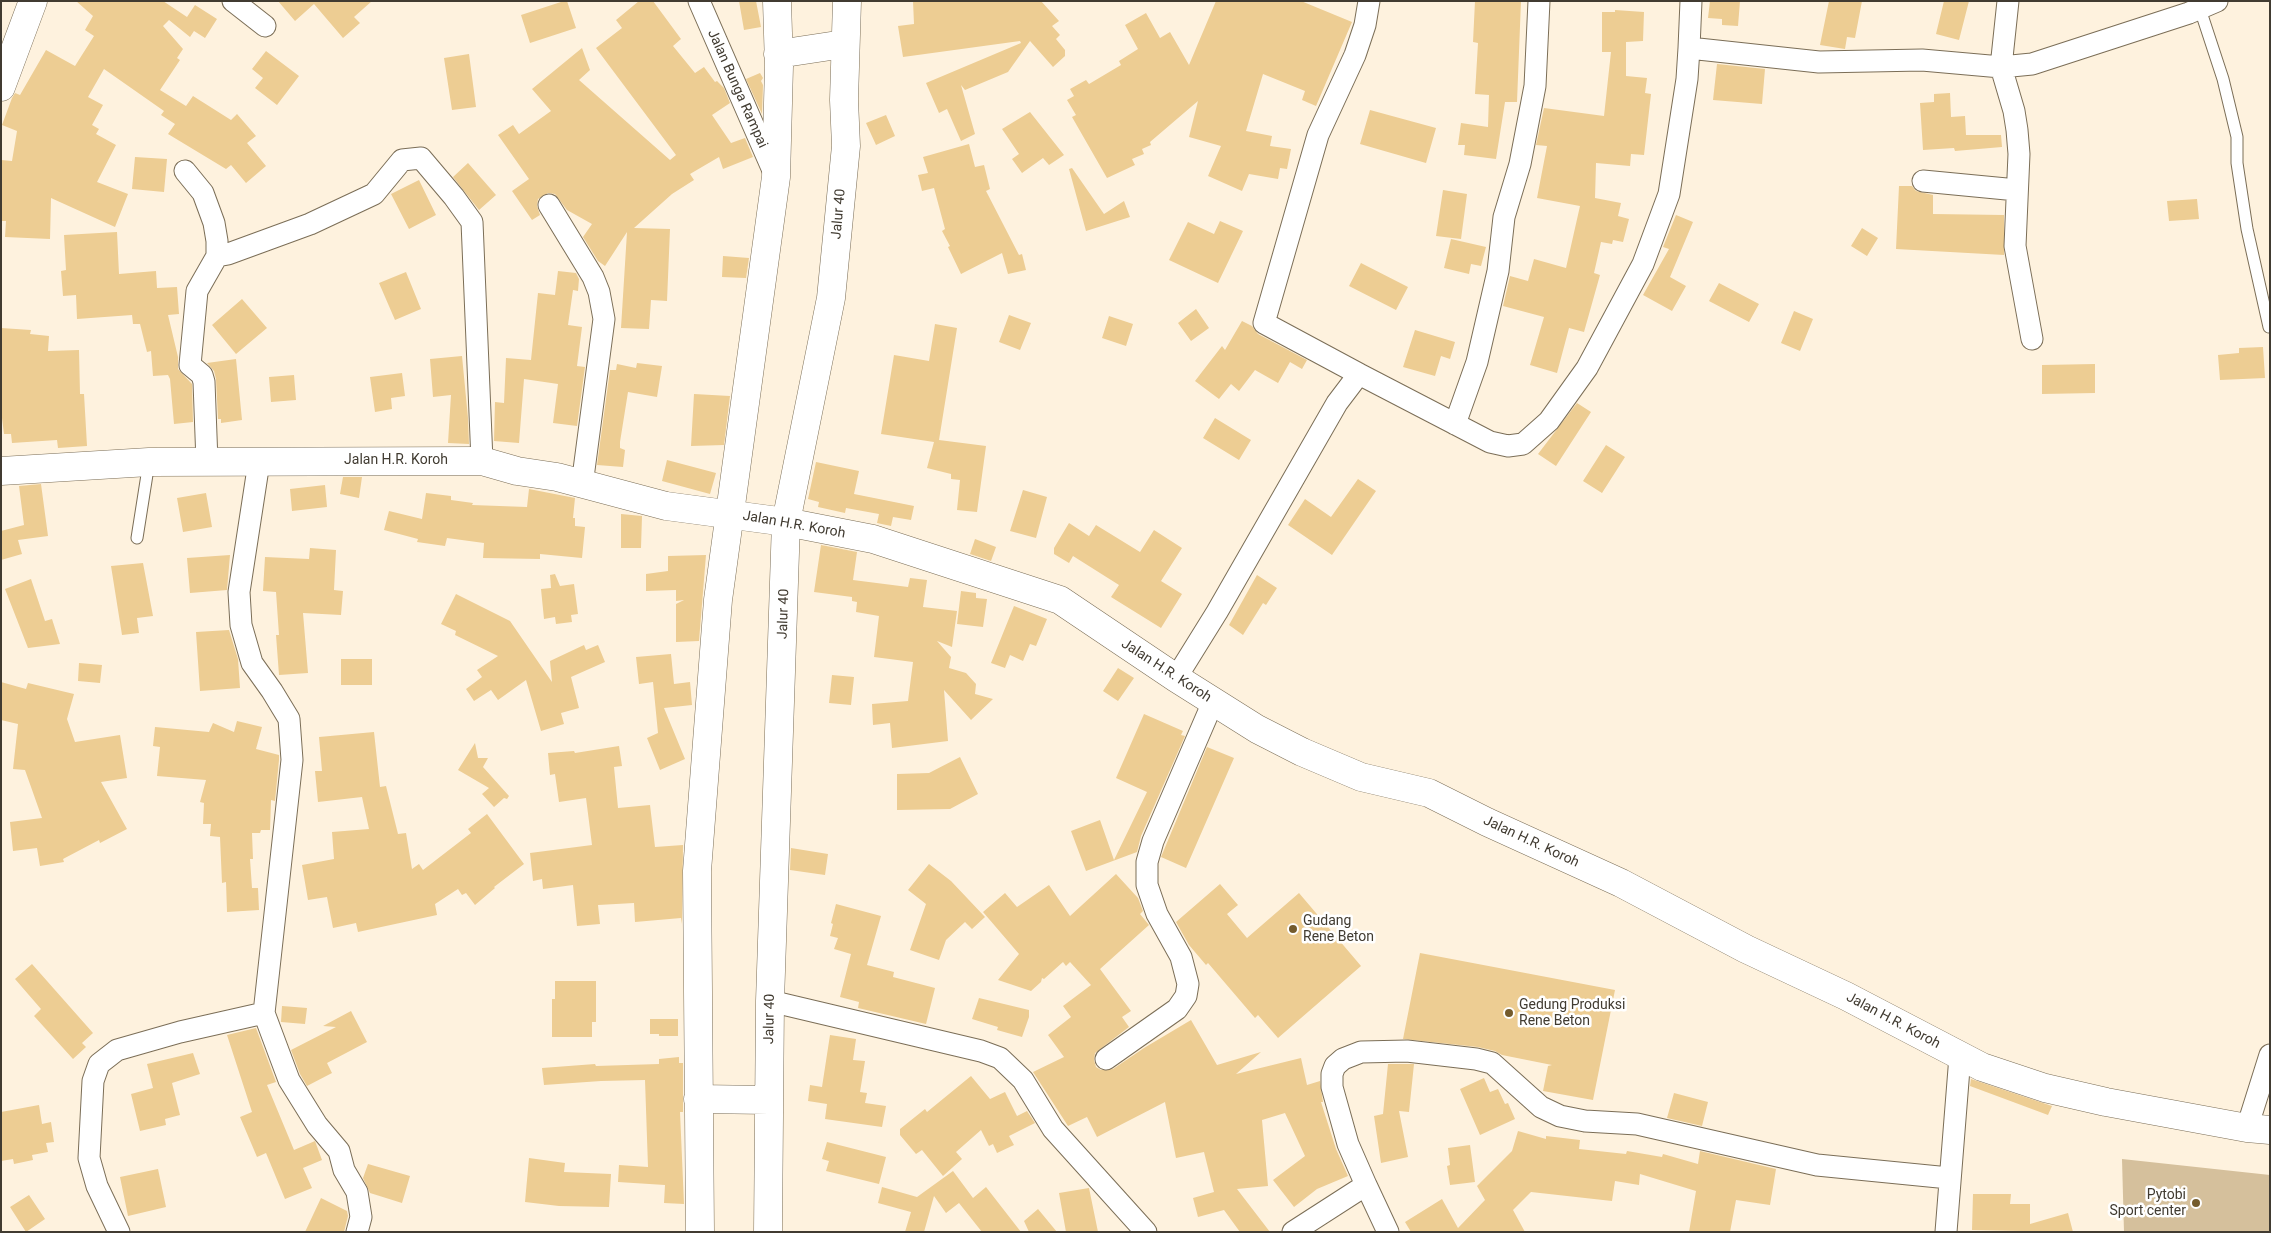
<!DOCTYPE html>
<html>
<head>
<meta charset="utf-8">
<style>
	body { margin:0 }
	#map { position:relative; width:2271px; height:1233px; overflow:hidden; background:#fef2de; font-family:Roboto,sans-serif }
	canvas { display:block }
	.frame { position:absolute; inset:0; border:2px solid #413b31; pointer-events:none }
</style>
</head>
<body>
<div id="map">
<canvas width="2271" height="1233"></canvas>
<div class="frame"></div>
</div>
<script>
const c = document.querySelector('canvas').getContext('2d');
c.lineJoin = 'round';
function fillPath(path, color) {
  c.fillStyle = color;
  c.fill(path, 'evenodd');
}
function shape(rows) {
  const path = new Path2D();
  for (const r of rows) {
    path.moveTo(r[0], r[1]);
    for (let i = 2; i < r.length; i += 2) path.lineTo(r[i], r[i + 1]);
  }
  return path;
}
function trace(path, color, width, dash) {
  c.strokeStyle = color;
  c.lineWidth = width;
  c.lineCap = dash ? 'butt' : 'round';
  c.setLineDash(dash || []);
  c.stroke(path);
}
function write(font, color, halo, rows, align = 'center') {
  c.font = font + ' Roboto,sans-serif';
  c.lineWidth = 5;
  c.setLineDash([]);
  c.textBaseline = 'middle';
  c.strokeStyle = halo;
  c.fillStyle = color;
  for (const [text, x, y, turn = 0] of rows) {
    c.save();
    c.translate(x, y);
    c.rotate((+turn || 0) * Math.PI / 180);
    c.textAlign = isNaN(turn) ? turn : align;
    if (halo) c.strokeText(text, 0, 0);
    c.fillText(text, 0, 0);
    c.restore();
  }
}
const green = shape([
	[2122,1159,2270,1175,2270,1232,2124,1232]
]);
const building = shape([
	[76,1,163,1,187,17,195,5,217,19,205,38,194,31,190,37,169,20,163,26,183,49,177,58,180,60,160,90,186,106,193,96,231,120,237,114,256,136,247,143,266,166,246,183,231,165,226,169,168,134,175,124,161,115,164,111,104,69,88,97,103,105,92,125,99,129,96,134,116,145,97,182,128,194,115,227,51,198,50,239,5,237,6,221,1,221,1,160,12,161,17,131,2,125,12,98,15,93,20,95,46,50,75,66,94,36,85,30,93,16],
	[278,1,372,1,354,17,360,23,343,38,314,4,295,21],
	[564,1,567,1,576,28,530,43,521,15],
	[639,1,653,1,681,39,673,46,695,73,704,67,715,82,717,81,724,88,730,103,712,115,731,143,745,138,753,157,723,169,719,157,690,174,694,180,672,194,634,228,670,229,667,301,651,300,649,329,621,328,627,232,605,266,598,261,583,237,592,224,567,210,555,194,548,193,538,199,537,206,540,215,532,220,512,191,529,179,498,135,513,125,519,134,551,111,532,89,582,48,590,70,579,80,670,160,676,155,596,48,622,28,616,20],
	[739,1,756,1,761,27,744,30],
	[913,1,1041,1,1059,21,1052,26,1060,35,1056,39,1065,50,1065,56,1053,67,1030,41,1008,72,965,90,961,85,975,134,961,141,947,109,939,113,926,83,1021,43,1020,41,903,57,898,26,914,24],
	[1216,1,1301,1,1352,22,1316,106,1302,100,1305,91,1263,74,1246,131,1272,136,1270,146,1291,149,1287,169,1280,168,1278,179,1249,174,1242,191,1208,176,1221,146,1189,137,1198,101,1150,142,1151,145,1142,149,1144,154,1132,159,1135,165,1107,178,1072,117,1076,115,1067,100,1074,96,1070,89,1086,80,1089,84,1121,65,1119,61,1138,49,1125,25,1146,13,1160,38,1170,32,1189,65],
	[1475,1,1521,1,1517,102,1505,102,1496,159,1464,155,1465,145,1458,145,1461,123,1488,127,1489,95,1475,94,1478,43,1473,42],
	[1710,1,1740,1,1738,26,1722,25,1722,19,1708,18],
	[1829,1,1862,1,1855,38,1847,37,1845,49,1820,45],
	[1944,1,1969,1,1959,40,1936,34],
	[1615,10,1644,12,1643,41,1626,42,1626,76,1647,78,1645,93,1651,94,1644,155,1631,154,1630,166,1596,163,1595,198,1621,203,1618,216,1629,219,1623,242,1613,240,1612,244,1601,242,1594,273,1600,275,1584,332,1569,328,1557,373,1530,365,1544,317,1503,306,1510,276,1528,281,1534,259,1566,268,1580,206,1537,198,1547,146,1536,145,1544,108,1604,116,1611,52,1602,52,1602,12,1615,12],
	[266,51,299,76,277,105,255,88,263,78,252,69],
	[469,54,476,107,452,110,444,58],
	[1717,64,1765,69,1762,104,1713,100],
	[760,73,763,78,761,81,763,85,762,114,746,79],
	[1950,93,1951,117,1965,116,1966,135,2001,135,2002,147,1955,151,1954,148,1923,150,1920,103,1934,102,1934,94],
	[1370,110,1436,128,1426,163,1360,144],
	[1030,112,1064,155,1049,165,1043,158,1022,173,1012,159,1019,154,1002,129],
	[886,115,895,136,876,145,866,123],
	[969,144,975,167,984,165,990,189,986,191,1019,255,1022,254,1026,270,1008,274,1002,253,961,274,948,247,950,246,942,231,945,229,934,188,922,191,918,175,928,173,923,157],
	[135,157,167,159,164,192,132,189],
	[468,163,496,195,479,210,453,177],
	[1072,168,1104,214,1124,201,1130,217,1086,231,1069,169],
	[419,180,436,215,409,229,391,194],
	[1899,186,1912,186,1916,191,1933,195,1933,214,2004,215,2004,255,1896,249],
	[1443,190,1467,194,1461,239,1436,236],
	[2197,199,2199,219,2169,221,2167,201],
	[1676,215,1693,222,1670,277,1686,286,1672,311,1643,295,1669,249,1663,247],
	[1220,221,1243,231,1218,283,1169,260,1188,222,1214,234],
	[1862,228,1878,238,1867,256,1851,246],
	[117,232,119,274,156,271,157,288,177,287,179,314,168,315,178,357,178,369,192,384,193,422,174,424,170,379,168,375,153,376,151,351,147,352,140,324,133,324,132,315,77,319,76,295,63,296,61,271,66,270,64,235],
	[1451,239,1486,247,1481,266,1471,264,1469,274,1444,268],
	[723,256,749,258,746,278,722,277],
	[1361,263,1408,287,1396,310,1349,286],
	[558,271,576,273,579,279,578,291,573,290,568,325,582,327,577,366,585,367,577,426,553,423,558,384,524,379,519,443,494,441,495,402,504,403,506,358,531,360,538,293,555,295],
	[406,272,421,309,395,320,379,283],
	[1719,283,1759,304,1749,322,1709,301],
	[242,299,267,328,236,354,212,325],
	[1196,309,1209,328,1191,341,1178,323],
	[1794,311,1813,319,1800,351,1781,343],
	[1009,315,1031,323,1020,350,999,342],
	[1109,316,1133,324,1126,346,1102,338],
	[1242,321,1252,326,1258,334,1307,360,1302,369,1290,362,1278,383,1255,370,1239,391,1231,384,1219,399,1195,381,1222,346,1225,350],
	[935,324,957,328,939,440,986,446,977,512,957,510,960,480,951,479,951,474,927,468,934,442,881,434,894,355,929,361],
	[1,328,31,330,30,334,49,336,48,351,79,350,80,394,84,394,87,446,58,448,57,440,12,443,11,434,4,434,1,410],
	[1415,330,1455,342,1450,359,1441,356,1435,376,1403,367],
	[2263,347,2265,378,2220,380,2218,355,2239,353,2239,348],
	[462,356,468,418,469,444,448,443,451,395,433,397,430,359],
	[236,359,242,420,221,423,221,419,218,419,216,379,214,371,207,363],
	[637,363,662,366,657,397,628,392,620,442,620,448,625,450,623,467,597,465,610,370,616,370,617,364,636,368],
	[2095,364,2095,393,2042,394,2042,365],
	[402,373,405,396,391,398,392,409,375,412,370,377],
	[294,375,296,400,271,402,269,377],
	[694,394,730,396,724,445,691,446],
	[1577,403,1591,412,1556,466,1538,454],
	[1215,418,1251,440,1239,460,1203,438],
	[1606,445,1625,457,1602,493,1583,481],
	[667,460,716,473,710,494,662,481],
	[816,462,859,471,854,494,914,506,911,520,893,517,891,526,877,523,879,514,846,508,845,513,818,507,819,502,808,499],
	[343,477,362,477,359,498,340,494],
	[1358,479,1376,491,1332,555,1288,525,1305,499,1331,517],
	[41,484,48,536,18,540,22,554,1,560,1,531,24,525,19,486],
	[325,485,327,507,292,511,290,489],
	[529,489,575,498,573,518,575,518,575,526,585,527,582,558,540,554,540,559,483,558,484,543,447,538,445,546,417,542,418,539,384,530,389,511,422,519,426,493,451,496,451,500,473,503,472,505,527,507],
	[1023,490,1047,497,1036,538,1010,531],
	[206,493,212,527,183,532,177,498],
	[621,514,642,516,641,548,621,548],
	[1069,523,1089,536,1096,525,1140,552,1154,530,1182,548,1161,581,1182,594,1161,628,1111,597,1119,585,1073,556,1069,563,1054,554,1054,548],
	[975,539,996,547,991,561,970,554],
	[821,545,857,552,853,580,908,587,910,578,927,580,923,607,957,611,952,647,937,641,951,657,949,668,966,673,976,684,975,694,993,699,971,720,944,690,948,741,892,748,890,723,873,725,872,704,908,701,913,662,874,657,879,616,856,612,857,602,852,601,852,597,814,592],
	[310,548,336,550,334,590,343,591,341,615,303,613,308,673,279,675,276,635,279,635,276,592,263,591,265,557,309,559],
	[230,555,227,590,190,593,187,558],
	[706,555,699,641,676,642,676,604,684,600,676,601,676,590,646,591,646,574,668,571,668,556],
	[143,563,153,616,137,618,139,633,122,635,111,566],
	[555,574,560,586,574,584,578,614,571,615,572,622,556,624,555,617,544,619,541,589,551,588,550,575],
	[1257,575,1277,588,1266,605,1263,603,1243,635,1229,625],
	[31,579,45,621,52,619,60,644,28,648,5,589],
	[961,591,976,593,976,598,987,599,983,627,957,624],
	[456,594,510,621,552,682,550,661,584,645,586,650,598,645,605,662,571,677,579,708,561,713,564,724,541,731,526,680,498,700,491,690,474,701,466,689,482,677,477,670,498,656,455,635,456,631,441,624],
	[1014,606,1047,619,1036,646,1030,644,1023,661,1010,655,1005,668,991,663],
	[229,630,238,659,240,688,200,691,196,632],
	[671,654,674,684,690,682,692,705,664,708,685,759,660,770,647,738,658,733,653,682,639,684,636,657],
	[341,659,372,659,372,685,341,685],
	[79,663,102,665,100,683,78,681],
	[1118,668,1134,678,1118,701,1103,691],
	[832,675,854,677,851,705,829,703],
	[1,682,26,689,28,683,74,694,67,719,75,742,120,735,127,778,101,782,127,829,100,843,99,840,63,859,64,862,40,866,37,848,13,851,10,822,42,818,25,770,13,769,18,724,1,720],
	[1144,714,1183,731,1181,735,1185,736,1141,836,1137,852,1086,871,1071,831,1100,820,1114,860,1147,792,1116,778],
	[237,721,262,727,256,749,279,755,279,760,275,801,271,800,270,830,261,830,260,833,252,833,253,859,250,859,252,888,258,888,259,910,227,912,226,882,222,883,220,837,210,836,211,824,203,824,204,803,200,802,206,780,157,776,160,747,153,746,155,727,209,732,213,723,234,732],
	[374,732,380,787,386,786,398,834,406,833,412,869,419,864,423,870,471,833,468,829,487,814,524,864,494,887,495,888,475,905,466,893,462,895,458,889,435,904,437,915,358,932,356,923,333,928,327,897,308,900,302,865,334,859,332,832,369,829,362,797,318,802,315,771,322,771,319,737],
	[475,743,478,758,488,758,483,767,509,796,507,799,504,798,494,807,482,794,489,788,458,770],
	[619,746,622,766,614,767,618,808,650,805,655,847,683,845,682,924,681,918,635,922,634,903,598,905,600,924,577,926,573,885,543,889,542,879,533,881,530,853,592,845,586,798,559,802,555,774,550,775,548,753,574,751,575,753],
	[1207,747,1234,758,1186,868,1161,857],
	[960,757,978,794,950,809,897,810,897,774,929,773],
	[791,848,828,854,825,875,790,870],
	[929,864,951,881,985,917,972,929,965,922,946,940,939,960,910,950,926,904,908,890],
	[1116,874,1138,898,1143,911,1140,914,1149,925,1100,969,1131,1011,1122,1017,1129,1027,1095,1053,1094,1060,1096,1067,1101,1070,1113,1069,1144,1048,1191,1020,1217,1065,1261,1052,1236,1074,1301,1058,1307,1085,1320,1081,1323,1102,1321,1102,1336,1149,1348,1176,1317,1189,1294,1207,1273,1180,1305,1156,1285,1113,1262,1120,1268,1186,1237,1189,1270,1232,1240,1232,1224,1210,1198,1217,1193,1198,1214,1192,1204,1152,1176,1158,1165,1102,1097,1137,1087,1117,1068,1126,1033,1072,1064,1057,1048,1035,1071,1017,1063,1006,1091,985,1070,962,1066,966,1063,962,1044,979,1042,978,1041,982,1031,991,998,980,1019,954,983,912,1005,893,1017,907,1049,885,1070,916],
	[1220,884,1238,905,1227,914,1247,938,1299,893,1361,966,1278,1038,1258,1015,1255,1018,1208,963,1206,965,1189,945,1176,922],
	[836,904,881,916,867,965,894,972,893,977,935,988,926,1024,858,1008,859,1002,840,997,851,954,834,949,838,938,830,936,833,924,831,923],
	[1420,953,1615,990,1593,1100,1543,1091,1548,1066,1552,1065,1502,1055,1495,1051,1478,1047,1403,1039],
	[32,964,93,1033,82,1043,86,1047,73,1059,34,1016,41,1009,15,979],
	[555,981,596,981,596,1022,592,1022,592,1037,552,1037,552,999,555,999],
	[979,998,1029,1010,1029,1017,1022,1037,997,1030,998,1027,972,1019],
	[282,1006,307,1008,305,1024,281,1022],
	[351,1011,367,1042,327,1063,332,1073,307,1086,300,1074,291,1050,336,1027,323,1026],
	[650,1019,678,1019,678,1036,659,1036,659,1034,650,1034],
	[256,1028,276,1082,267,1085,294,1150,315,1141,322,1160,303,1168,312,1188,285,1199,266,1153,257,1157,240,1117,252,1112,227,1035],
	[830,1035,856,1039,853,1060,865,1061,860,1092,867,1093,865,1103,886,1106,882,1127,825,1119,827,1104,808,1101,810,1085,822,1087],
	[193,1053,200,1074,172,1083,180,1115,165,1119,166,1125,140,1131,131,1094,153,1088,147,1064],
	[679,1057,679,1063,683,1063,683,1112,680,1112,684,1204,664,1203,665,1185,618,1182,619,1165,648,1167,645,1080,601,1081,544,1085,542,1068,595,1064,596,1066,659,1064,659,1059],
	[1388,1064,1414,1064,1409,1112,1399,1111,1408,1157,1381,1163,1374,1116,1383,1114],
	[971,1076,990,1099,1005,1092,1017,1116,1027,1111,1035,1123,1009,1136,1014,1145,997,1153,993,1144,989,1146,981,1130,956,1152,962,1159,943,1176,922,1150,916,1154,900,1135,900,1129,925,1109,927,1112],
	[1484,1078,1490,1092,1498,1089,1505,1104,1508,1103,1515,1119,1480,1135,1460,1089],
	[1971,1079,2052,1106,2048,1115,1970,1086],
	[1674,1093,1708,1102,1702,1126,1667,1118],
	[39,1105,42,1124,51,1122,54,1142,46,1143,48,1152,32,1155,33,1160,14,1164,13,1159,1,1161,1,1112],
	[1518,1131,1546,1139,1546,1136,1580,1140,1579,1149,1626,1154,1627,1151,1662,1157,1663,1154,1698,1164,1700,1151,1776,1169,1770,1205,1736,1200,1730,1232,1689,1232,1696,1191,1640,1174,1639,1185,1615,1181,1612,1201,1531,1192,1513,1210,1525,1232,1411,1232,1405,1222,1442,1199,1458,1228,1485,1200,1477,1186,1512,1151],
	[827,1142,886,1157,879,1184,826,1171,829,1161,822,1159],
	[1470,1145,1475,1182,1450,1185,1447,1166,1450,1165,1448,1148],
	[529,1158,565,1163,564,1172,611,1174,609,1207,559,1206,525,1202],
	[368,1164,410,1176,402,1203,370,1193,363,1178],
	[158,1169,166,1207,128,1216,120,1177],
	[953,1171,973,1198,986,1187,1021,1232,982,1232,959,1203,946,1213,934,1196,924,1232,905,1232,911,1212,878,1203,882,1187,917,1197],
	[1089,1188,1098,1232,1066,1232,1059,1193],
	[1973,1194,2011,1194,2010,1204,2030,1204,2030,1224,2068,1213,2073,1232,1972,1230],
	[29,1195,45,1219,26,1232,10,1207],
	[321,1198,347,1211,348,1216,344,1232,305,1232],
	[1038,1209,1057,1232,1029,1232,1024,1221]
]);
const service = shape([
	[2200,9,2223,79,2237,137,2237,163,2247,229,2269,327],
	[137,538,149,462]
]);
const minor = shape([
	[233,1,265,26],
	[699,1,775,175],
	[2008,1,2001,67,2014,111,2017,130,2019,154,2015,246,2032,339],
	[1689,48,1691,1],
	[185,171,203,193,214,223,217,241,217,256,197,291,190,365,202,375,204,382,207,462],
	[1923,181,2017,190],
	[549,205,593,277,599,292,604,319,582,485],
	[217,256,228,254,310,224,374,194,402,160,421,158,454,197,472,222,482,461],
	[1359,374,1264,323,1318,135,1355,55,1365,25,1369,1],
	[1455,424,1477,362,1498,271,1504,217,1520,164,1535,86,1539,1],
	[259,462,239,592,241,625,252,663,272,691,289,719,292,760,264,1013,289,1080,317,1125,339,1151,344,1170,357,1192,361,1217,357,1232],
	[1176,678,1217,612,1337,403,1359,374,1490,442,1508,446,1523,444,1549,421,1587,368,1643,264,1669,194,1687,79,1689,48,1819,62,1922,60,2001,67,2032,64,2189,13,2217,1],
	[770,1001,981,1051,1000,1058,1023,1080,1053,1129,1146,1232],
	[1106,1059,1177,1009,1186,996,1188,984,1181,957,1157,914,1147,885,1147,862,1153,841,1213,702],
	[2247,1128,2270,1055],
	[1366,1185,1348,1144,1332,1087,1332,1074,1335,1066,1343,1059,1361,1052,1407,1051,1476,1059,1492,1063,1541,1107,1560,1116,1585,1121,1637,1124,1817,1165,1949,1178],
	[119,1232,97,1186,89,1158,93,1081,99,1064,117,1050,180,1032,264,1013],
	[1293,1232,1366,1185,1388,1232],
	[1946,1232,1960,1056]
]);
const tertiary = shape([
	[1,87,33,1]
]);
const secondary = shape([
	[1,471,149,462,482,461,517,471,557,477,666,506,786,522,873,539,1060,600,1176,678,1257,729,1302,752,1361,777,1429,793,1487,822,1621,883,1746,949,1846,996,1982,1067,2045,1088,2106,1102,2247,1128,2270,1130]
]);
const trunk = shape([
	[778,54,844,44],
	[698,1099,769,1100],
	[700,1232,697,871,718,600,776,177,779,66,777,1],
	[768,1232,770,1001,786,522,831,298,846,146,844,100,847,1]
]);
const markers = [
	[1293,929,5,"#745b2c"],
	[1509,1013,5,"#745b2c"],
	[2196,1203,5,"#745b2c"]
];
const streetNames = [
	["Jalan Bunga Rampai",737,89,66],
	["Jalur 40",839,214,-85],
	["Jalan H.R. Koroh",396,460],
	["Jalan H.R. Koroh",794,525,10],
	["Jalur 40",784,614,-88],
	["Jalan H.R. Koroh",1166,671,33],
	["Jalan H.R. Koroh",1531,842,25],
	["Jalur 40",770,1019,-89],
	["Jalan H.R. Koroh",1893,1021,28]
];
const poiNames = [
	["Gudang",1303,921],
	["Rene Beton",1303,937],
	["Gedung Produksi",1519,1005],
	["Rene Beton",1519,1021],
	["Pytobi",2186,1195,"right"],
	["Sport center",2186,1211,"right"]
];
fillPath(green, '#d5c09c');
fillPath(building, '#edcd93');
trace(service, '#7b6e57', 13);
trace(minor, '#7b6e57', 23);
trace(tertiary, '#7b6e57', 29);
trace(secondary, '#7b6e57', 29);
trace(trunk, '#7b6e57', 29);
trace(service, '#fff', 11);
trace(minor, '#fff', 21);
trace(tertiary, '#fff', 28);
trace(secondary, '#fff', 28);
trace(trunk, '#fff', 28);
for (const [x, y, r, color] of markers) {
  const dot = new Path2D();
  dot.arc(x, y, r, 0, 2 * Math.PI);
  c.fillStyle = color;
  c.fill(dot);
  trace(dot, '#fff', 2);
}
write('14px', '#413b31', '#fff', streetNames);
write('14px', '#413b31', '#fff', poiNames, 'left');
</script>
</body>
</html>
